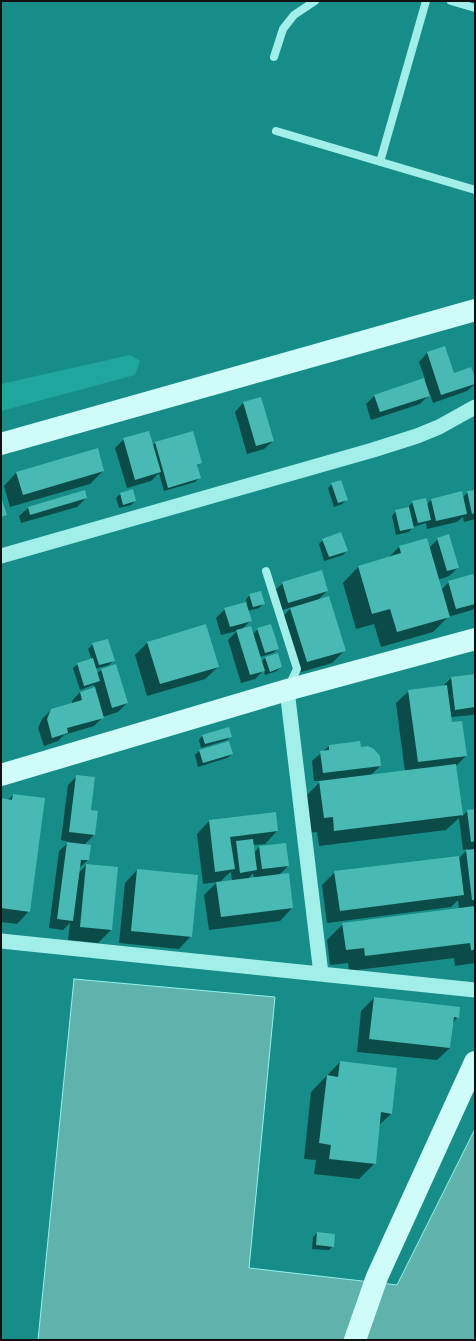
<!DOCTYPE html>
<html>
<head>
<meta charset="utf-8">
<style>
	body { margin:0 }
	#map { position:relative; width:476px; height:1341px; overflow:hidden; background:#168d88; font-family:Figtree,sans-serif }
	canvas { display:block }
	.frame { position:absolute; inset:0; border:2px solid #111; pointer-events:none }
</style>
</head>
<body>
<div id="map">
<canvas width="476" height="1341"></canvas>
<div class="frame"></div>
</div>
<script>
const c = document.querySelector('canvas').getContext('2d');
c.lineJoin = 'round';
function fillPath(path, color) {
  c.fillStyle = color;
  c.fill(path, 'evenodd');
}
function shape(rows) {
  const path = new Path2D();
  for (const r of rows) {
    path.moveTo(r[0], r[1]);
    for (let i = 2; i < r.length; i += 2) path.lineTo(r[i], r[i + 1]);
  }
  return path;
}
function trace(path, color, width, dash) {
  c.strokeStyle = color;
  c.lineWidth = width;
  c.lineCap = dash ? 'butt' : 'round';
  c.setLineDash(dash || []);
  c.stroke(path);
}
const green = shape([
	[130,355,140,361,135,375,1,411,1,384]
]);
const water = shape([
	[74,979,275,997,249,1268,397,1285,475,1129,475,1340,38,1340,74,979]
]);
const shadow = shape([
	[427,353,453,374,475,380,475,384,467,391,433,403,430,394,420,404,371,420,366,404,374,396,425,379,419,362],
	[243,403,273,441,264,449,247,454,235,412],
	[124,439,152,446,155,443,201,463,196,467,199,478,195,482,164,491,159,473,151,481,127,488,115,448],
	[103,471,90,484,10,507,4,486,16,473],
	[332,484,347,499,342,504,334,507,328,488],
	[475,491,475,519,464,522,463,517,457,522,427,529,426,523,413,527,409,532,396,535,392,516,396,511,409,508,409,506,413,502,426,505,431,500,461,493,462,498,468,492],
	[84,492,86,498,77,507,21,523,19,516,28,508],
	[120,494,135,501,131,505,119,508,116,498],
	[426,539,429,548,438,539,458,568,449,576,438,580,441,590,449,582,475,582,475,607,472,610,448,617,433,632,381,647,374,624,356,629,343,583,358,567,388,558,399,547],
	[323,540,347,550,343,555,324,561,319,544],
	[283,583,327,591,317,601,344,651,332,663,294,674,278,621,292,607,280,611,274,591],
	[250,595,263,604,259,608,248,611,251,620,241,630,253,634,258,629,278,648,273,653,260,657,261,662,265,658,281,667,277,671,265,675,264,670,255,679,241,683,228,640,237,631,221,635,216,618,225,609,247,603,246,599],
	[206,625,218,667,205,679,147,696,135,655,147,643],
	[93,644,114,660,109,665,95,669,96,674,101,670,116,665,127,703,118,712,103,717,94,726,64,735,58,741,44,746,38,728,42,719,51,710,72,704,72,701,80,692,95,688,94,685,80,690,73,668,78,664,92,660,88,649],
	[475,675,475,712,473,715,451,717,451,723,466,756,456,766,462,816,468,811,475,810,475,963,455,966,454,958,349,971,348,963,330,965,327,940,343,924,459,909,458,900,451,907,327,923,322,885,335,872,459,858,468,849,463,850,459,818,446,830,319,846,317,832,308,833,304,798,321,781,314,781,312,761,329,746,360,748,380,766,370,776,405,772,396,703,409,691,443,686,451,678],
	[203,735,231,736,227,740,201,748,199,740],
	[228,742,232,754,227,758,198,767,195,755,199,751],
	[77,776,90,811,96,812,94,835,84,845,89,845,88,860,78,869,78,874,86,865,117,868,111,930,98,943,68,940,70,923,63,930,49,928,59,851,69,842,61,840,68,785],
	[13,795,29,911,17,924,1,922,1,800,8,800],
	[209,821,277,831,265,844,253,845,254,853,259,847,288,866,279,875,292,908,280,921,209,930,204,895,217,882,203,884,197,834],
	[231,872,232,881,220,882,227,875],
	[253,873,254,878,248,879],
	[137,870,191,936,179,949,119,943,125,883],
	[374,998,458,1017,452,1023,450,1048,437,1060,357,1052,361,1011],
	[340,1062,391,1114,378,1126,375,1163,359,1179,314,1174,316,1160,304,1159,311,1092],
	[317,1233,333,1246,329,1250,312,1249,313,1237]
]);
const building = shape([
	[445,346,454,373,471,367,475,377,475,384,441,395,427,352],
	[424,378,430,396,380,412,374,395],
	[261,397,274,441,256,446,243,402],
	[149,431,161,472,135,480,123,438],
	[193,431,202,463,197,465,201,478,168,488,155,442],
	[98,448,104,471,23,495,16,472],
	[341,480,348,500,338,503,331,483],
	[133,489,136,501,123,505,120,493],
	[85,490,87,498,30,515,28,507],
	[475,490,475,513,472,514,467,491],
	[462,491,467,514,436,521,431,499],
	[1,497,7,515,1,517],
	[426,498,431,520,418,523,412,501],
	[409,507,414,528,400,531,395,510],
	[341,532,348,551,329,557,322,539],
	[449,534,459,568,447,571,437,538],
	[427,538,450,617,397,632,390,609,372,614,358,566,401,553,399,546],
	[322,570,328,591,288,603,282,582],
	[473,574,475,580,475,604,456,609,448,581],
	[261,591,265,604,253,607,249,594],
	[329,596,346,651,307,662,290,608],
	[246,602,252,621,230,627,224,608],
	[206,624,219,667,160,684,147,642],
	[271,624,279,649,265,653,257,628],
	[251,626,265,671,250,675,236,630],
	[108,639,115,661,99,665,92,643],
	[278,653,282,667,270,672,265,657],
	[93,658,100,681,84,686,77,663],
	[116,664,128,703,112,708,101,669],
	[475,674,475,707,455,710,451,677],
	[447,685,452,722,462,721,467,756,418,762,408,690],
	[95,687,104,718,67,728,68,733,52,738,47,719,51,709,82,700,80,692],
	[229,727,232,737,205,744,202,735],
	[229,741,233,754,203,763,199,750],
	[360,741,361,747,368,746,374,749,380,756,381,766,323,773,320,751,329,750,329,745],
	[456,764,463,815,334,831,333,817,324,818,319,781],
	[76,775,95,777,91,810,98,811,95,835,69,832],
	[13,794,45,798,30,912,1,908,1,798,12,800],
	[475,809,475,841,471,842,467,810],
	[276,812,278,831,230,837,235,869,215,872,209,820],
	[253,839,257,870,240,873,236,841],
	[67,842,91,845,89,860,81,860,73,921,57,919],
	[286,843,289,866,262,869,259,846],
	[475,849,475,900,472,900,466,850],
	[459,856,464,895,340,911,334,871],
	[86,864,118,867,112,930,80,927],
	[137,869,198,875,192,937,131,931],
	[289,873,293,908,221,917,216,882],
	[475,906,475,950,471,950,470,943,365,956,364,948,346,950,342,923],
	[374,997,460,1007,459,1018,454,1017,450,1048,369,1039],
	[340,1061,397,1068,392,1114,381,1112,376,1164,329,1159,331,1145,319,1143,327,1075,338,1077],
	[317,1232,335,1234,334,1247,316,1245]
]);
const lane = shape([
	[451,1,475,8],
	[274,57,283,29,294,15,315,1],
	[276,131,475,190],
	[380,162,426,1],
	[266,571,297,669,289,686]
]);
const street = shape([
	[1,556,373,450,417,436,439,427,475,407],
	[287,690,321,974],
	[1,941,475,990]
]);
const secondary = shape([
	[1,444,475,310],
	[1,775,287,690,475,639],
	[355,1340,377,1277,475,1062]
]);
fillPath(green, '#1fa79f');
fillPath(water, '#60b2ad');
trace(water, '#94f2eb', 1);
fillPath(shadow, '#0007');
fillPath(building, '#48b9b3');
trace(lane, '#a2efea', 8);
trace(street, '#a2efea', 15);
trace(secondary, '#cffbf9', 22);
</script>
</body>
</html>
